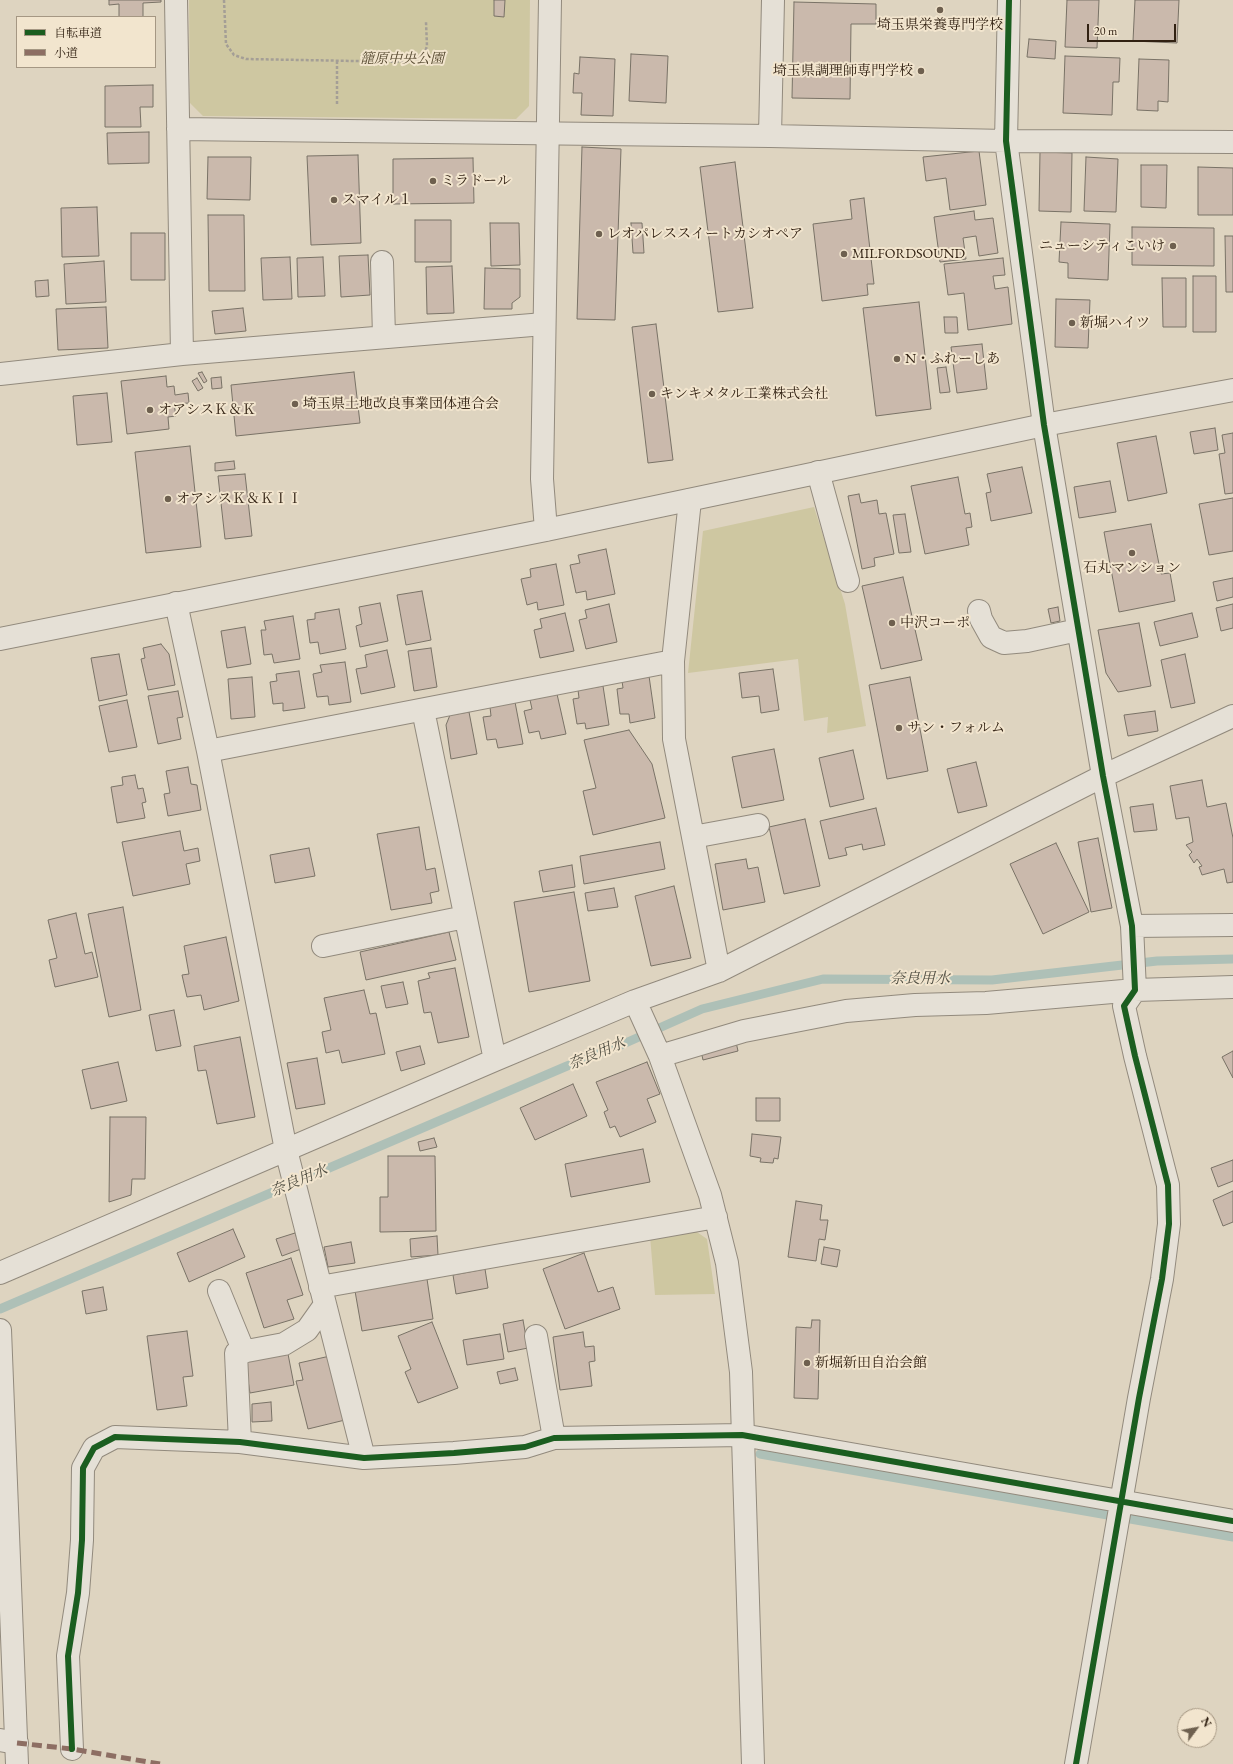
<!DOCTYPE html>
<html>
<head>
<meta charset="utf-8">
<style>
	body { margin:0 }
	#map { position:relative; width:1233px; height:1764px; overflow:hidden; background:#ded4c0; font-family:"EB Garamond","Noto Serif JP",serif }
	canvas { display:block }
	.legend { position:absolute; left:16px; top:16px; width:140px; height:52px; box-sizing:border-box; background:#f2e5ce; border:1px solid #a59783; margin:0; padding:5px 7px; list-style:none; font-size:12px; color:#312112 }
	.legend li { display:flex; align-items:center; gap:8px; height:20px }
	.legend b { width:20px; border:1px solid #a59783 }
	.north { position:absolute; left:1177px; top:1708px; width:40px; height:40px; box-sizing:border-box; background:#f2e5ce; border:1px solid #a59783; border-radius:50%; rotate:58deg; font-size:11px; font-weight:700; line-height:16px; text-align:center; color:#312112 }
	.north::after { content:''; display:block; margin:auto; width:14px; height:18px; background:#6e604f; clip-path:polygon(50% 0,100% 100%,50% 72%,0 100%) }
	.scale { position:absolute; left:1087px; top:24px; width:89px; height:18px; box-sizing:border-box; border:2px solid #312112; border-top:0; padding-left:5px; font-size:12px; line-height:14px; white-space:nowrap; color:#312112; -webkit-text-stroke:3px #f2e5ce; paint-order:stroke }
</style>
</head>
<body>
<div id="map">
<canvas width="1233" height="1764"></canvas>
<ul class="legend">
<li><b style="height:5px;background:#1b5e20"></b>自転車道</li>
<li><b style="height:5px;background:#8d6e63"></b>小道</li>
</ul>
<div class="north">N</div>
<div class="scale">20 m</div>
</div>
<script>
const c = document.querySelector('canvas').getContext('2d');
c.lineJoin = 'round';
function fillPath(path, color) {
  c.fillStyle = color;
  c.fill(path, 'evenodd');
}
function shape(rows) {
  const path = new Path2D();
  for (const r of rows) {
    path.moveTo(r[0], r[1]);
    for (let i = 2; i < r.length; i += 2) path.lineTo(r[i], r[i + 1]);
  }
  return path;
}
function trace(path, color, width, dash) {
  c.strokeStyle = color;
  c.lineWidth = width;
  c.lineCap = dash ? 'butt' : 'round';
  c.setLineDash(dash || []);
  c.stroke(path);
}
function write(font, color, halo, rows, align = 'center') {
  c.font = font + ' "EB Garamond","Noto Serif JP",serif';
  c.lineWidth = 4;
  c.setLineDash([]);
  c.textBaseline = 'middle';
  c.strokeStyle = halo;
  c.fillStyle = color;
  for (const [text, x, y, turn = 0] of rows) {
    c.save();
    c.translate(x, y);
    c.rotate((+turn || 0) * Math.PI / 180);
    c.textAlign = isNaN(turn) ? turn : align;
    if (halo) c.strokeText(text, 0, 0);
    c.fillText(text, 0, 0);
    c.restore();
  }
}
const green = shape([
	[189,0,530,0,529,106,516,119,203,116,190,103],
	[814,507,845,604,866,726,827,733,828,717,804,721,798,659,688,673,703,531],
	[694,1230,707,1239,715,1294,655,1295,650,1236]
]);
const stream = shape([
	[0,1309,567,1066,621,1045,702,1009,823,979,992,980,1157,961,1233,959],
	[760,1454,1233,1537]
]);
const building = shape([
	[109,0,161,0,161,2,143,3,143,17,119,17,119,4,109,5,109,0],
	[494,0,505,0,504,17,494,16,494,0],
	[1067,0,1099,0,1097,48,1065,47,1067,0],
	[1135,0,1179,0,1177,43,1133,41,1135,0],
	[794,2,876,4,876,24,851,24,850,99,792,98,794,2],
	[1029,39,1056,41,1055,59,1027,57,1029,39],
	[631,54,668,56,666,103,629,101,631,54],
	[1065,56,1120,58,1119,82,1113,82,1112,115,1063,113,1065,56],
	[580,57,615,59,613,116,581,115,582,93,573,93,574,73,579,74,580,57],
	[1139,59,1169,60,1168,102,1158,101,1158,111,1137,110,1139,59],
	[153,85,153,107,140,107,141,127,105,127,105,86,153,85],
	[149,132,149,163,108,164,107,133,149,132],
	[582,147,621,149,615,320,577,319,582,147],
	[979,151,986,205,950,210,946,178,926,181,923,157,979,151],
	[1040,152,1072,153,1071,212,1039,211,1040,152],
	[358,155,361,243,311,245,307,156,358,155],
	[208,157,251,157,250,200,207,199,208,157],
	[1086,157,1118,159,1116,212,1084,211,1086,157],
	[473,158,474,203,393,204,393,159,473,158],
	[735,162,753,308,718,312,700,167,735,162],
	[1141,165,1167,165,1166,208,1141,207,1141,165],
	[1198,167,1233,168,1233,215,1198,215,1198,167],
	[864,198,874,284,867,284,868,295,822,301,813,224,852,219,850,200,864,198],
	[97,207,99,256,62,257,61,208,97,207],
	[974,211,975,220,993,218,998,253,979,256,976,236,963,238,966,259,940,262,934,217,974,211],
	[208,215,244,215,245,291,209,291,208,215],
	[415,220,451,220,451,262,415,262,415,220],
	[1061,222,1110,224,1108,280,1068,278,1068,263,1059,262,1061,222],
	[490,223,519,223,520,265,491,266,490,223],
	[631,223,642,223,644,253,633,253,631,223],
	[1132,227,1214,228,1214,266,1132,265,1132,227],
	[131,233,165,233,165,280,131,280,131,233],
	[1225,236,1233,236,1233,292,1226,292,1225,236],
	[368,255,370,295,341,297,339,256,368,255],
	[290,257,292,299,263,300,261,258,290,257],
	[323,257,325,296,298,297,297,258,323,257],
	[1003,258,1005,275,993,276,995,289,1008,287,1012,324,968,330,964,293,948,295,944,264,1003,258],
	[104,261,106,302,66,304,64,264,104,261],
	[452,266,454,313,427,314,426,267,452,266],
	[485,268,520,269,520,297,512,303,512,309,484,309,485,268],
	[1193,276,1216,276,1216,332,1193,332,1193,276],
	[1162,278,1186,278,1186,327,1163,327,1162,278],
	[48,280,49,296,36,297,35,281,48,280],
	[1056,299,1090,300,1088,348,1055,347,1056,299],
	[919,302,931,409,876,416,863,308,919,302],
	[106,307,108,348,58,350,56,309,106,307],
	[243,308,246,331,215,334,212,311,243,308],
	[944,317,957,317,958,333,945,333,944,317],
	[656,324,673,460,648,463,632,327,656,324],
	[982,344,987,389,957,393,951,347,982,344],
	[946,367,950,392,940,393,937,368,946,367],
	[202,372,207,381,204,383,198,373,202,372],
	[354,372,360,423,236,436,231,385,354,372],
	[166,376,167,387,174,386,175,395,188,393,189,403,174,404,176,416,168,417,169,429,127,434,121,381,166,376],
	[221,377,222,388,212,389,211,378,221,377],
	[197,378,203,388,198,391,192,381,197,378],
	[107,393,112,442,77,445,73,396,107,393],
	[1215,428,1218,450,1194,454,1190,432,1215,428],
	[1233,433,1233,493,1225,494,1219,454,1225,453,1222,435,1233,433],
	[1156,436,1167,493,1128,501,1117,443,1156,436],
	[190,446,201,547,146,553,135,452,190,446],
	[234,461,235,469,215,471,215,463,234,461],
	[1022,467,1032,513,991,521,986,493,991,492,987,474,1022,467],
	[245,474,252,536,225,539,218,476,245,474],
	[958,477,965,514,970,513,972,527,966,528,969,545,925,554,911,486,958,477],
	[1110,481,1116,512,1079,518,1074,487,1110,481],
	[859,494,861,503,877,500,879,514,886,513,894,554,874,558,875,566,862,569,848,496,859,494],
	[1233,498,1233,551,1209,555,1199,504,1233,498],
	[905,514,911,552,899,553,893,515,905,514],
	[1151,524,1161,574,1170,573,1175,601,1119,612,1104,532,1151,524],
	[606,549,615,594,587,600,586,591,576,593,570,565,580,563,578,555,606,549],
	[556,564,564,605,538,610,537,602,527,605,521,579,531,577,530,569,556,564],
	[903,577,922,660,881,669,862,586,903,577],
	[1233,578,1233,597,1217,601,1213,582,1233,578],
	[422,591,431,640,406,645,397,595,422,591],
	[380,603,388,641,360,647,356,626,362,624,359,607,380,603],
	[609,604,617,642,586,649,579,620,587,618,585,610,609,604],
	[1233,604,1233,628,1221,631,1216,608,1233,604],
	[1058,607,1060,621,1051,623,1048,609,1058,607],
	[339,609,346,649,320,654,318,642,310,643,307,620,315,619,315,613,339,609],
	[565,613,574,651,540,658,534,630,542,628,540,619,565,613],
	[1192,613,1198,637,1160,646,1154,622,1192,613],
	[293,616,300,659,274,663,272,654,264,655,261,630,266,630,264,621,293,616],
	[1139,623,1151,686,1118,692,1106,673,1098,630,1139,623],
	[245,627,251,664,227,668,221,631,245,627],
	[161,644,169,654,175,685,148,690,141,659,145,658,143,648,161,644],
	[431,648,437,687,414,691,408,651,431,648],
	[387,650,395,687,361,694,356,669,367,667,365,655,387,650],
	[119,654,127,695,99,701,91,658,119,654],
	[1185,654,1195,703,1171,708,1161,660,1185,654],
	[345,662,351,702,329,705,328,696,317,697,313,674,322,672,320,665,345,662],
	[773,669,779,710,761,713,759,696,742,698,739,673,773,669],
	[299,671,305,708,283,711,283,703,273,704,270,682,277,681,276,674,299,671],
	[649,676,655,718,630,723,629,714,620,714,617,689,623,688,622,681,649,676],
	[252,677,255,717,231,719,228,679,252,677],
	[910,677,928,771,887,779,869,685,910,677],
	[603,686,609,725,586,729,585,723,577,724,573,699,579,698,578,690,603,686],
	[178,691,183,717,177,718,181,739,158,744,148,696,178,691],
	[557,694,566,734,541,739,539,731,529,733,524,711,532,709,530,700,557,694],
	[127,700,137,747,109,752,99,706,127,700],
	[515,702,523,744,498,748,496,739,487,740,483,717,491,716,490,707,515,702],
	[1155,711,1158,731,1128,736,1124,715,1155,711],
	[469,712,477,754,451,759,446,725,450,715,469,712],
	[629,730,652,764,665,818,593,835,583,791,596,788,584,740,629,730],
	[774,749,784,800,742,808,732,757,774,749],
	[853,750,864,799,830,807,819,758,853,750],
	[976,762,987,806,958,813,947,769,976,762],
	[188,767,191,784,197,785,201,810,168,816,164,794,170,793,166,771,188,767],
	[135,775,138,789,143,788,146,802,142,803,145,818,117,823,111,787,123,785,122,777,135,775],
	[1202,780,1207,807,1226,803,1233,838,1233,882,1227,883,1224,869,1202,875,1199,867,1202,866,1197,859,1194,863,1189,855,1192,852,1186,845,1193,842,1189,817,1176,819,1170,786,1202,780],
	[1153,804,1157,830,1134,832,1130,807,1153,804],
	[876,808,885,845,863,850,862,844,845,848,847,855,829,859,820,821,876,808],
	[805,819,820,886,784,894,769,827,805,819],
	[419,827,426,870,435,868,439,891,430,893,432,903,391,910,377,834,419,827],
	[180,831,184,851,198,848,200,861,186,864,190,884,133,896,122,842,180,831],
	[1098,838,1112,908,1091,912,1078,842,1098,838],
	[660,842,665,869,584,884,580,856,660,842],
	[1056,843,1089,912,1043,934,1010,864,1056,843],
	[309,848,315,876,275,883,270,855,309,848],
	[746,859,748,869,758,867,765,902,723,910,715,864,746,859],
	[572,865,575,887,543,892,539,871,572,865],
	[674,886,691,958,651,966,635,896,674,886],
	[614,888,618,907,588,911,585,893,614,888],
	[574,892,590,981,529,992,514,902,574,892],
	[123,907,141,1010,109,1017,88,914,123,907],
	[76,913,85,954,92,952,98,977,55,987,49,960,57,958,48,920,76,913],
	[449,932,456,960,366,980,360,952,449,932],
	[226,937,239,1001,204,1010,201,995,187,997,182,975,189,974,184,946,226,937],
	[455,968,469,1037,438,1043,431,1012,424,1013,418,981,430,978,428,973,455,968],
	[403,982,408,1004,386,1008,381,986,403,982],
	[364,990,370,1014,376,1013,385,1054,342,1063,339,1050,326,1053,322,1032,331,1030,324,998,364,990],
	[174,1010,181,1046,156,1051,149,1015,174,1010],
	[240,1037,255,1117,217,1124,206,1070,198,1071,194,1046,240,1037],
	[736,1042,738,1051,703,1060,701,1051,736,1042],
	[420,1046,425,1064,401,1071,396,1052,420,1046],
	[1233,1051,1233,1078,1222,1057,1233,1051],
	[317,1058,325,1104,296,1109,287,1063,317,1058],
	[118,1062,127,1101,91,1109,82,1070,118,1062],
	[647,1062,660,1094,647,1099,656,1122,620,1137,615,1126,610,1128,604,1112,608,1110,596,1082,647,1062],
	[573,1084,587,1116,535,1140,520,1108,573,1084],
	[756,1098,780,1098,780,1121,756,1121,756,1098],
	[110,1117,146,1117,145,1179,132,1179,131,1195,109,1202,110,1117],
	[752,1134,781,1137,778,1159,774,1158,773,1163,760,1162,761,1158,750,1156,752,1134],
	[434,1138,437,1147,420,1151,418,1142,434,1138],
	[643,1149,650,1182,571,1197,565,1164,643,1149],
	[388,1156,435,1156,436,1231,380,1232,380,1197,388,1197,388,1156],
	[1233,1160,1233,1181,1218,1187,1211,1168,1233,1160],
	[1233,1191,1233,1222,1223,1226,1213,1200,1233,1191],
	[796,1201,822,1205,820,1220,828,1220,825,1240,819,1239,816,1261,788,1257,796,1201],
	[233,1229,245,1257,189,1282,177,1253,233,1229],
	[295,1233,301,1249,282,1256,276,1239,295,1233],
	[437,1236,438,1255,411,1257,410,1239,437,1236],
	[351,1242,355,1263,328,1267,324,1247,351,1242],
	[824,1247,840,1250,837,1267,821,1264,824,1247],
	[584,1253,598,1292,613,1287,620,1309,565,1329,543,1269,584,1253],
	[291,1258,303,1295,287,1300,294,1319,264,1328,246,1273,291,1258],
	[485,1269,488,1288,456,1294,453,1275,485,1269],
	[427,1279,433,1319,362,1331,355,1291,427,1279],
	[103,1287,107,1310,86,1314,82,1291,103,1287],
	[523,1320,528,1348,508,1352,503,1324,523,1320],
	[812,1320,820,1320,818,1399,794,1398,796,1327,811,1328,812,1320],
	[432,1322,458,1388,418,1403,405,1372,411,1369,398,1336,432,1322],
	[187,1331,193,1376,183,1377,187,1406,157,1410,147,1336,187,1331],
	[583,1332,585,1347,594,1346,595,1361,589,1362,592,1386,560,1390,553,1337,583,1332],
	[500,1334,504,1359,467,1365,463,1340,500,1334],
	[288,1354,294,1385,250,1393,245,1362,288,1354],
	[330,1356,345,1420,308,1429,296,1381,303,1380,299,1363,330,1356],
	[515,1368,518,1380,500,1384,497,1372,515,1368],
	[271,1402,272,1421,252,1422,252,1404,271,1402]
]);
const path = shape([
	[224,0,226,44,234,55,246,59,410,62,417,60,425,52,427,46,426,22],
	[337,104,337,60]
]);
const minor = shape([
	[176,0,182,354,544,324],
	[1009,0,1006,141,1044,425,1103,776,1132,926,1135,990,1124,1006,1135,1056,1168,1185,1169,1224,1162,1279,1139,1398,1076,1764],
	[178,129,770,136,1006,141,1233,142],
	[770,136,773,0],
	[382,262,384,337],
	[0,374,182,354],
	[818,472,848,581],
	[690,500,673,661,674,739,719,971],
	[176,603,208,751,286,1150,364,1458],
	[979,611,981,619,991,637,1004,643,1027,641,1078,630],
	[423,710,495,1060],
	[208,751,673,661],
	[693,837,758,825],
	[1132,926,1233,925],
	[323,946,465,917],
	[635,1001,660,1056,710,1195,727,1263,741,1372,753,1764],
	[660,1056,744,1031,846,1011,915,1005,986,1003,1135,990,1233,987],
	[0,1273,495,1060,635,1001,719,971,1103,776,1233,716],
	[320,1287,716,1217],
	[219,1291,244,1352],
	[536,1336,554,1438],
	[240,1442,236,1353,284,1344,307,1330,324,1306],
	[0,1740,17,1743],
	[72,1749,68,1656,78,1593,82,1540,83,1468,94,1448,115,1437,240,1442,364,1458,454,1453,525,1447,554,1438,742,1435,1233,1521]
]);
const tertiary = shape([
	[546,530,542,479,550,0],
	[0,639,546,530,1044,425,1233,390],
	[0,1330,17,1764]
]);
const quiet = shape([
	[17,1743,72,1749,160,1764]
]);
const cycleway = shape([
	[1009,0,1006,141,1044,425,1103,776,1132,926,1135,990,1124,1006,1135,1056,1168,1185,1169,1224,1162,1279,1139,1398,1076,1764],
	[72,1749,68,1656,78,1593,82,1540,83,1468,94,1448,115,1437,240,1442,364,1458,454,1453,525,1447,554,1438,742,1435,1233,1521]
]);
const markers = [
	[940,10,4,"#6e604f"],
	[921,71,4,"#6e604f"],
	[433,181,4,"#6e604f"],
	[334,200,4,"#6e604f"],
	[599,234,4,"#6e604f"],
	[1173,246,4,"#6e604f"],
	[844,254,4,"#6e604f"],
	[1072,323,4,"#6e604f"],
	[897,359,4,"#6e604f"],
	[652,394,4,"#6e604f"],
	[295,404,4,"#6e604f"],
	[150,410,4,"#6e604f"],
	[168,499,4,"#6e604f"],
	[1132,553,4,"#6e604f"],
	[892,623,4,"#6e604f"],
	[899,728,4,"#6e604f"],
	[807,1363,4,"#6e604f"]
];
const poiNames = [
	["埼玉県栄養専門学校",940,25,"center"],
	["埼玉県調理師専門学校",913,71,"right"],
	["ミラドール",441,181],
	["スマイル１",342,200],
	["レオパレススイートカシオペア",607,234],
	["ニューシティこいけ",1165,246,"right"],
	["MILFORDSOUND",852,254],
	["新堀ハイツ",1080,323],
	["N・ふれーしあ",905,359],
	["キンキメタル工業株式会社",660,394],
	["埼玉県土地改良事業団体連合会",303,404],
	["オアシスＫ＆Ｋ",158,410],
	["オアシスＫ＆ＫＩＩ",176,499],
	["石丸マンション",1132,568,"center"],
	["中沢コーポ",900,623],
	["サン・フォルム",907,728],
	["新堀新田自治会館",815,1363]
];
const parkNames = [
	["籠原中央公園",402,59]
];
const waterNames = [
	["奈良用水",920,979],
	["奈良用水",597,1054,-23],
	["奈良用水",299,1181,-23]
];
fillPath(green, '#cec7a1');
trace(stream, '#aec0b7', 9);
fillPath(building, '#cab9ac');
trace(building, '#797266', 1);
trace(minor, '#928a7d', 24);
trace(tertiary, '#928a7d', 24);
trace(path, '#a49e96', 2.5, [3, 2]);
trace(minor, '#e5e0d6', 22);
trace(tertiary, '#e5e0d6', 22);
trace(quiet, '#8d6e63', 5, [10, 5]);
trace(cycleway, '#1b5e20', 6);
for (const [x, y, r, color] of markers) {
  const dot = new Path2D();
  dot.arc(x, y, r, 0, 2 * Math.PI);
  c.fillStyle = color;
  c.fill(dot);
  trace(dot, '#f2e5ce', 1.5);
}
write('14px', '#312112', '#f2e5ce', poiNames, 'left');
write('italic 14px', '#55482f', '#f2e5ce', parkNames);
write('italic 15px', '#504e42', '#f2e5ce', waterNames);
</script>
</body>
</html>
